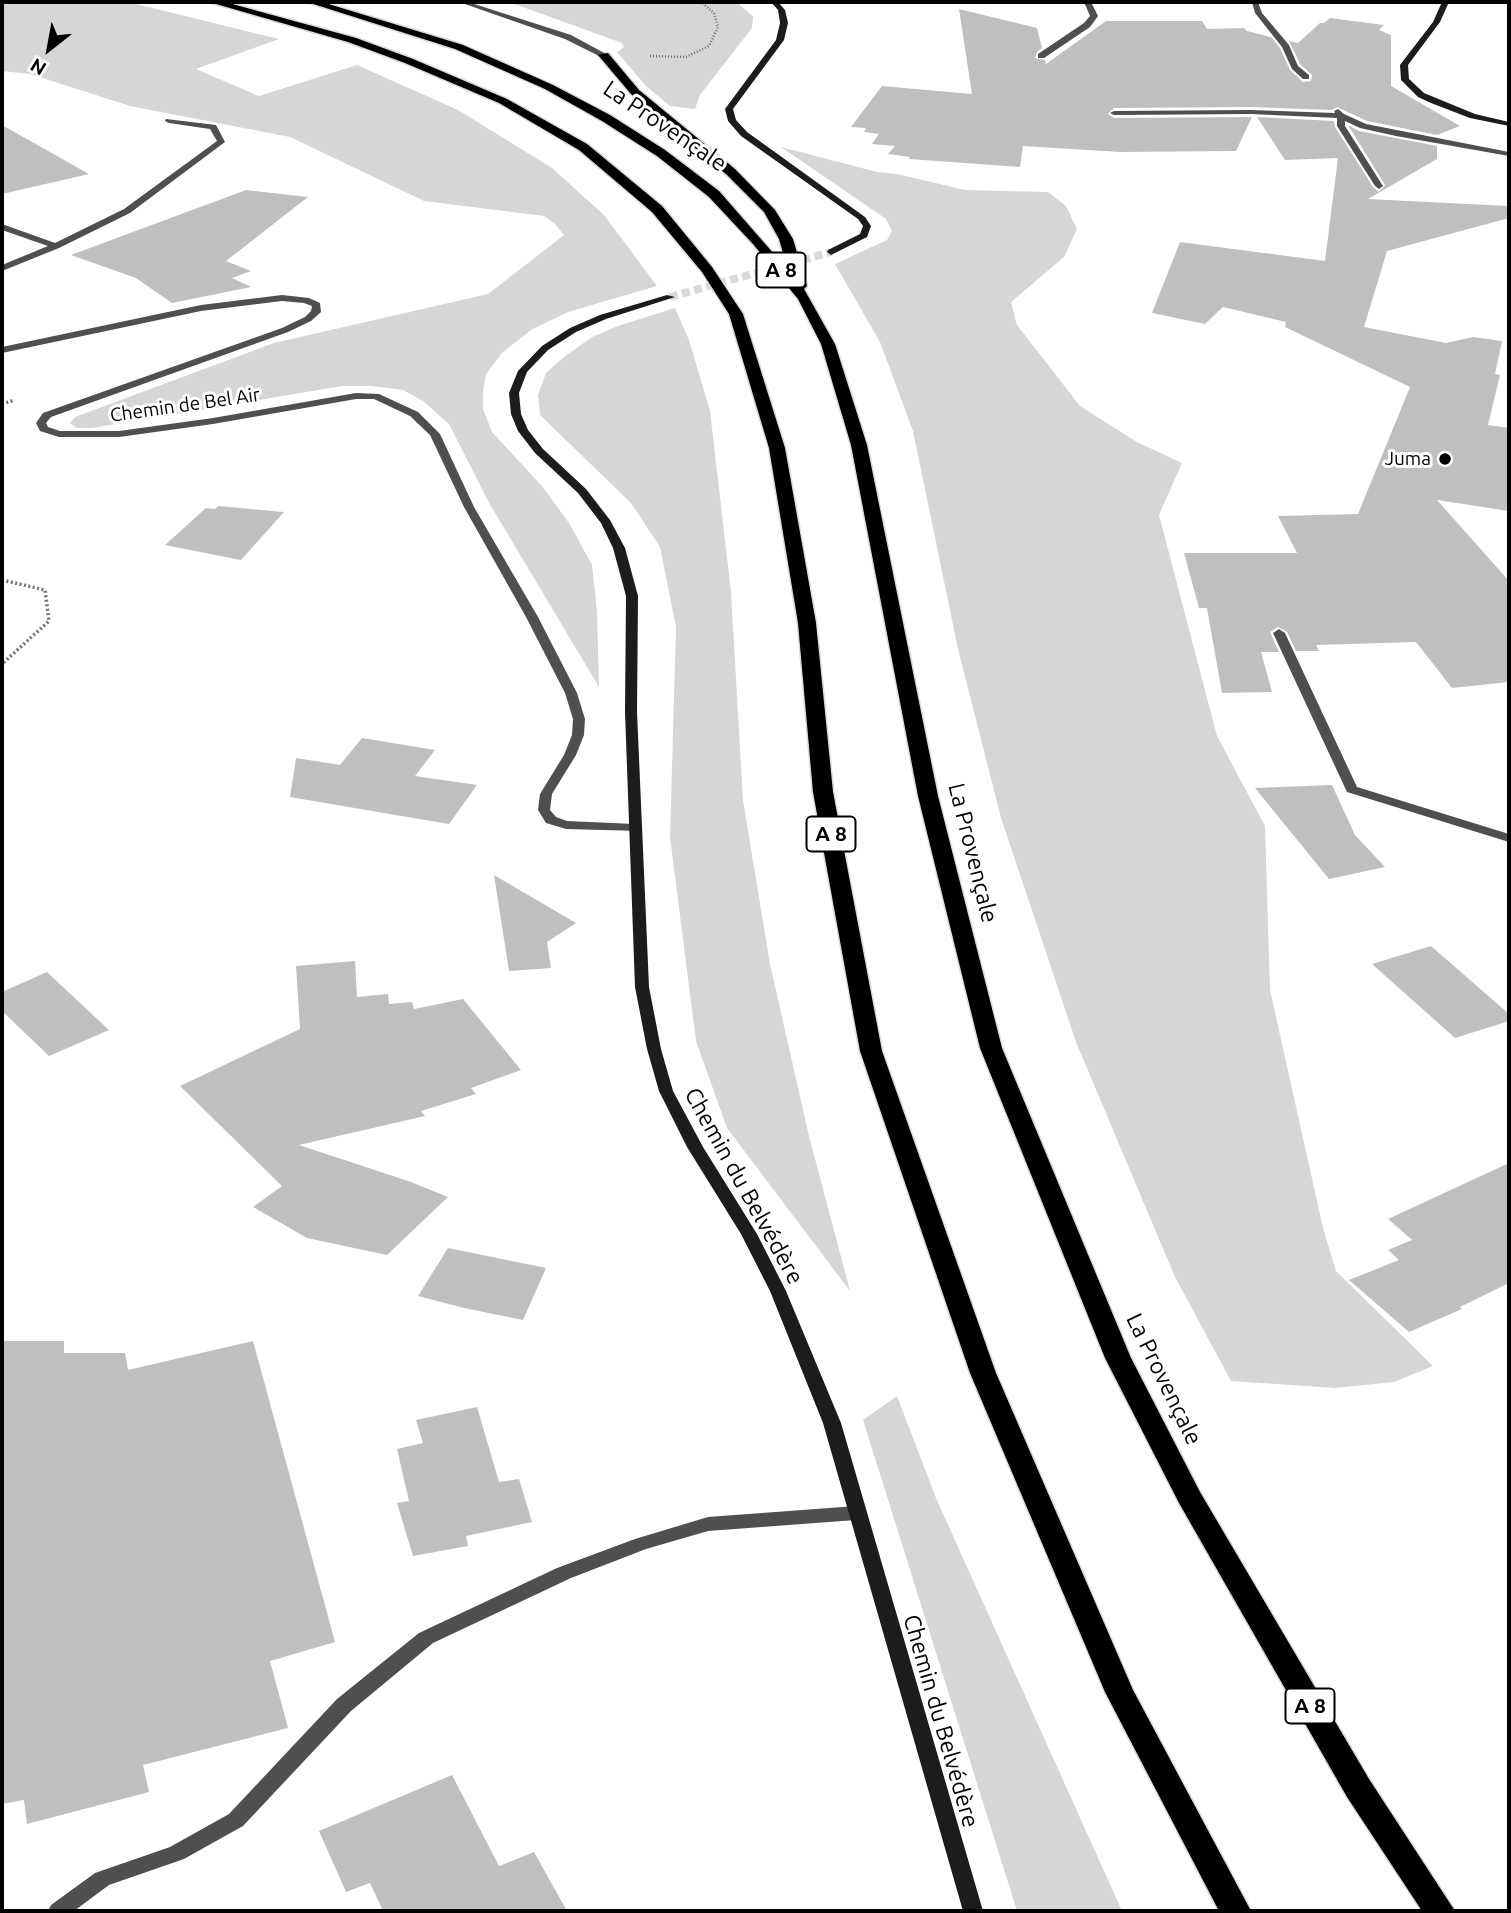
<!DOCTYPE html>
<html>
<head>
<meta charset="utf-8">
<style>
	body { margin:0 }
	#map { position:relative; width:1511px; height:1913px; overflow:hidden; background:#fff; font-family:Ubuntu,sans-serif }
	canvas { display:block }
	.frame { position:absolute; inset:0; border:4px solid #000; pointer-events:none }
	.north { position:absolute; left:14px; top:14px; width:70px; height:70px; -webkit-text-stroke:5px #fff; paint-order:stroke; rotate:211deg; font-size:19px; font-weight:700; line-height:28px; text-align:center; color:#000 }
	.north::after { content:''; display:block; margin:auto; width:24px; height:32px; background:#000; clip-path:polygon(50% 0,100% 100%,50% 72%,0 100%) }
</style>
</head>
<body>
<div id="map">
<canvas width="1511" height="1913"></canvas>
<div class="frame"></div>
<div class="north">N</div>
</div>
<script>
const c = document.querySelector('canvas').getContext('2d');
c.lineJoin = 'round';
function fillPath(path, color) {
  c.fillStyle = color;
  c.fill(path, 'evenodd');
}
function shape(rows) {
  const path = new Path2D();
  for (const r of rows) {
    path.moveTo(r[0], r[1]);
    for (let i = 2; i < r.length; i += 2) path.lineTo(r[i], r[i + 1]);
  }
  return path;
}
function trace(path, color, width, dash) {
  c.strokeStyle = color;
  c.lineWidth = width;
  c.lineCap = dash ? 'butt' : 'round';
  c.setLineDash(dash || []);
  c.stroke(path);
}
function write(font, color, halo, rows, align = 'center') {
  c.font = font + ' Ubuntu,sans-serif';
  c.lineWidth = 6;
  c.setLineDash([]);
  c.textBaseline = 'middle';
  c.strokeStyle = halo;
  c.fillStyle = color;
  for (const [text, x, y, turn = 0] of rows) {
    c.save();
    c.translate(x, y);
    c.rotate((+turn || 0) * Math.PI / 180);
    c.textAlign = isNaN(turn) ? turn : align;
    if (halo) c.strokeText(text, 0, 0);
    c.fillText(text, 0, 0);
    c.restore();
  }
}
const green = shape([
	[2,2,128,2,279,39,196,69,259,96,357,65,458,110,552,168,604,215,657,286,568,312,531,330,502,353,486,374,483,392,483,409,492,432,542,486,569,523,592,565,597,611,599,687,488,501,449,424,423,401,403,390,371,386,342,386,92,428,77,428,70,423,75,417,274,343,488,294,564,235,555,224,544,216,424,201,290,137,130,106,30,74,2,71],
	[509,2,736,2,753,16,752,28,700,95,695,109,670,106,646,86,617,52,624,47,622,43],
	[781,147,877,172,897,174,965,190,1048,192,1066,206,1077,229,1064,257,1011,302,1017,325,1080,406,1137,442,1182,463,1159,515,1217,736,1265,826,1270,990,1323,1228,1336,1271,1433,1366,1394,1382,1335,1388,1231,1381,1175,1277,1076,1042,1001,818,958,649,913,431,880,342,835,264,887,240,892,231,886,219],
	[675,308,689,340,710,411,731,592,743,800,770,964,809,1136,850,1291,727,1128,696,1041,670,837,676,627,660,547,631,503,540,415,538,395,546,373,564,357,592,337,618,326],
	[897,1396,936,1498,1122,1911,1017,1911,863,1420]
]);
const building = shape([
	[959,9,1037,28,1042,48,1037,52,1035,58,1045,60,1046,64,1106,21,1202,21,1207,29,1244,28,1247,31,1271,37,1280,48,1290,70,1303,82,1311,81,1312,75,1300,64,1289,41,1298,43,1320,23,1324,23,1330,18,1384,25,1379,30,1391,35,1391,86,1460,126,1437,135,1367,121,1337,107,1332,110,1251,107,1114,108,1108,114,1114,118,1252,117,1236,151,1120,152,1023,146,1020,167,909,159,910,157,888,154,895,146,872,144,879,134,864,132,866,128,851,127,882,86,972,94],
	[1257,117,1334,121,1335,127,1373,187,1379,192,1385,185,1348,125,1359,131,1437,146,1437,159,1368,199,1509,206,1509,218,1387,251,1364,327,1446,343,1473,337,1502,341,1495,374,1500,375,1488,425,1509,428,1509,511,1437,500,1509,581,1509,682,1452,688,1416,642,1316,645,1319,651,1296,651,1287,632,1278,627,1270,632,1279,652,1261,652,1272,692,1222,693,1207,608,1199,608,1184,553,1297,553,1278,516,1358,514,1410,387,1285,327,1286,322,1223,307,1205,324,1152,313,1180,242,1325,261,1338,158,1285,160],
	[2,125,89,174,2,194],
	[246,190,308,197,226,261,251,271,232,278,251,287,172,303,136,278,71,255],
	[218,506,284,512,241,560,165,545,206,508,215,509],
	[362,738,435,750,415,776,477,785,449,824,290,797,296,758,340,765],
	[1332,785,1355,835,1385,867,1329,879,1255,788],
	[494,875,576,923,547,942,551,968,509,971],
	[1431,946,1509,1014,1509,1021,1455,1038,1372,964],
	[355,961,357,997,388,994,389,1004,412,1002,414,1009,463,999,521,1070,471,1088,476,1094,421,1111,425,1116,299,1145,411,1182,448,1197,387,1255,307,1238,253,1207,282,1186,180,1086,300,1029,296,966],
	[47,972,109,1030,49,1056,2,1011,2,992],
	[1509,1163,1509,1283,1460,1307,1462,1309,1409,1332,1349,1280,1399,1260,1388,1250,1412,1240,1388,1219],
	[448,1248,546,1268,523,1320,464,1308,418,1296],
	[2,1341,64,1341,64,1353,125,1353,128,1370,253,1341,335,1642,270,1661,288,1728,143,1765,149,1792,27,1824,24,1800,2,1804],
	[477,1407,499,1482,519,1479,532,1522,466,1536,468,1546,413,1556,397,1503,409,1501,397,1449,423,1443,416,1420],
	[452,1775,499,1866,534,1852,567,1911,383,1911,370,1883,346,1892,319,1831]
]);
const secondaryTunnel = shape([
	[670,297,831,252]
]);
const pathFar1 = shape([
	[650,56,686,57,709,46,718,27,714,13,701,2]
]);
const path = shape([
	[2,404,15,400],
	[2,580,45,590,49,621,2,664]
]);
const lane = shape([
	[459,2,468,2,571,35,608,55,601,57,565,39,459,2],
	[856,1506,862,1508,865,1513,862,1518,856,1520,708,1531,646,1549,571,1578,433,1643,351,1711,243,1826,184,1859,109,1885,74,1911,48,1911,51,1905,95,1873,170,1847,229,1814,337,1699,419,1633,557,1568,635,1539,708,1517,856,1506]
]);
const street = shape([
	[1084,2,1091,2,1098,16,1090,27,1044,58,1038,58,1038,54,1084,23,1090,16,1084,2],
	[1252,2,1258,2,1262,13,1289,45,1298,66,1309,75,1309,79,1303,79,1292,69,1282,47,1255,13,1252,2],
	[1338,109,1344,114,1366,124,1509,152,1509,156,1396,136,1360,128,1345,121,1345,126,1383,186,1379,189,1375,186,1337,126,1337,118,1251,114,1114,115,1110,113,1114,111,1251,110,1335,113,1334,111,1338,109],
	[166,119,216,125,225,142,130,213,59,248,2,271,2,265,48,246,2,230,2,224,55,243,124,209,217,141,210,129,169,123,165,121,166,119],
	[282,295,309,298,320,303,321,312,311,321,288,332,51,417,46,423,48,427,60,431,119,431,213,418,356,393,379,394,418,412,440,434,474,507,538,617,577,693,585,719,584,735,576,755,552,794,550,810,556,817,567,821,635,824,642,828,640,831,566,829,546,823,538,810,540,794,564,755,572,735,573,719,565,693,526,617,464,507,430,435,410,416,374,399,356,399,213,424,119,437,59,437,40,431,36,423,43,413,282,328,305,317,311,311,312,306,304,303,282,301,201,311,2,353,2,347,201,305,282,295],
	[1279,629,1285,633,1357,787,1509,834,1509,842,1347,792,1273,633,1279,629]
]);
const secondary = shape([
	[771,2,778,2,785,10,788,23,784,40,733,109,736,120,747,132,865,217,871,226,867,237,831,255,827,252,828,250,860,234,863,226,858,219,741,136,728,121,725,109,776,40,780,23,778,10,771,2],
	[1442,2,1449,2,1440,22,1408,65,1409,79,1424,93,1475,114,1509,122,1509,126,1470,118,1431,103,1418,97,1401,80,1400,65,1433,22,1442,2],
	[667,295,675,297,606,319,576,332,548,350,527,372,519,393,521,414,528,430,543,449,586,489,610,520,625,548,638,596,637,712,649,987,661,1049,673,1091,703,1147,757,1234,786,1291,841,1423,983,1911,963,1911,823,1423,770,1291,741,1234,687,1147,659,1091,647,1049,635,987,625,712,626,596,613,548,601,523,578,493,535,453,518,431,511,414,509,393,518,371,542,346,570,328,600,315,667,295]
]);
const highway = shape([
	[209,2,225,2,356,38,413,59,507,99,587,144,662,206,712,267,743,314,785,448,816,623,833,792,882,1051,996,1373,1133,1690,1251,1911,1219,1911,1105,1692,970,1373,860,1051,813,792,798,623,769,448,729,314,702,272,652,212,579,150,499,103,405,63,348,42,209,2],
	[307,2,322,2,463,45,553,85,610,115,665,150,719,191,788,270,779,239,764,212,727,175,631,94,598,55,608,53,639,90,735,169,775,210,793,239,807,286,804,289,835,344,867,445,938,796,1002,1048,1131,1358,1200,1492,1369,1779,1455,1911,1422,1911,1347,1797,1179,1503,1105,1358,980,1048,918,796,851,445,821,344,798,299,753,244,709,197,657,156,602,121,545,89,455,49,307,2]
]);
const markers = [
	[1445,459,7,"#000"]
];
const farStreetnames = [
	["Chemin de Bel Air",185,405,-8]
];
const farPoinames = [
	["Juma",1431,459]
];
const shields = [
	[781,270,49],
	[831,834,49],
	[1310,1706,49]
];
const shieldNames = [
	["A 8",781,270],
	["A 8",831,834],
	["A 8",1310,1706]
];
const streetNames = [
	["La Provençale",665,126,34],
	["La Provençale",973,853,76],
	["Chemin du Belvédère",744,1186,61],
	["La Provençale",1164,1379,64],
	["Chemin du Belvédère",941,1721,74]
];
fillPath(green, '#d6d6d6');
fillPath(building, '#bfbfbf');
trace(secondaryTunnel, '#d9d9d9', 8, [8, 4.5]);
trace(highway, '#dbdbdb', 3);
trace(pathFar1, '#717171', 2.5, [1, 2]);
trace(path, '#717171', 3.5, [2, 2.5]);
fillPath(lane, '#4f4f4f');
fillPath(street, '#4f4f4f');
fillPath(secondary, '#1c1c1c');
fillPath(highway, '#000');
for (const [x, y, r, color] of markers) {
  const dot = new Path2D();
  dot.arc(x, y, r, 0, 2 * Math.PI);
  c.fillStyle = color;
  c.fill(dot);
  trace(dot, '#fff', 2.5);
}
write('19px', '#000', '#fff', farStreetnames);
write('19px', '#000', '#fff', farPoinames, 'right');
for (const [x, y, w] of shields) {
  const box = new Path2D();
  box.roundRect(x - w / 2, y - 17.5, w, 35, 5);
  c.fillStyle = '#fff';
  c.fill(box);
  trace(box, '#000', 2);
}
write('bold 21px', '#000', null, shieldNames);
write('23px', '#000', '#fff', streetNames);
</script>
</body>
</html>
